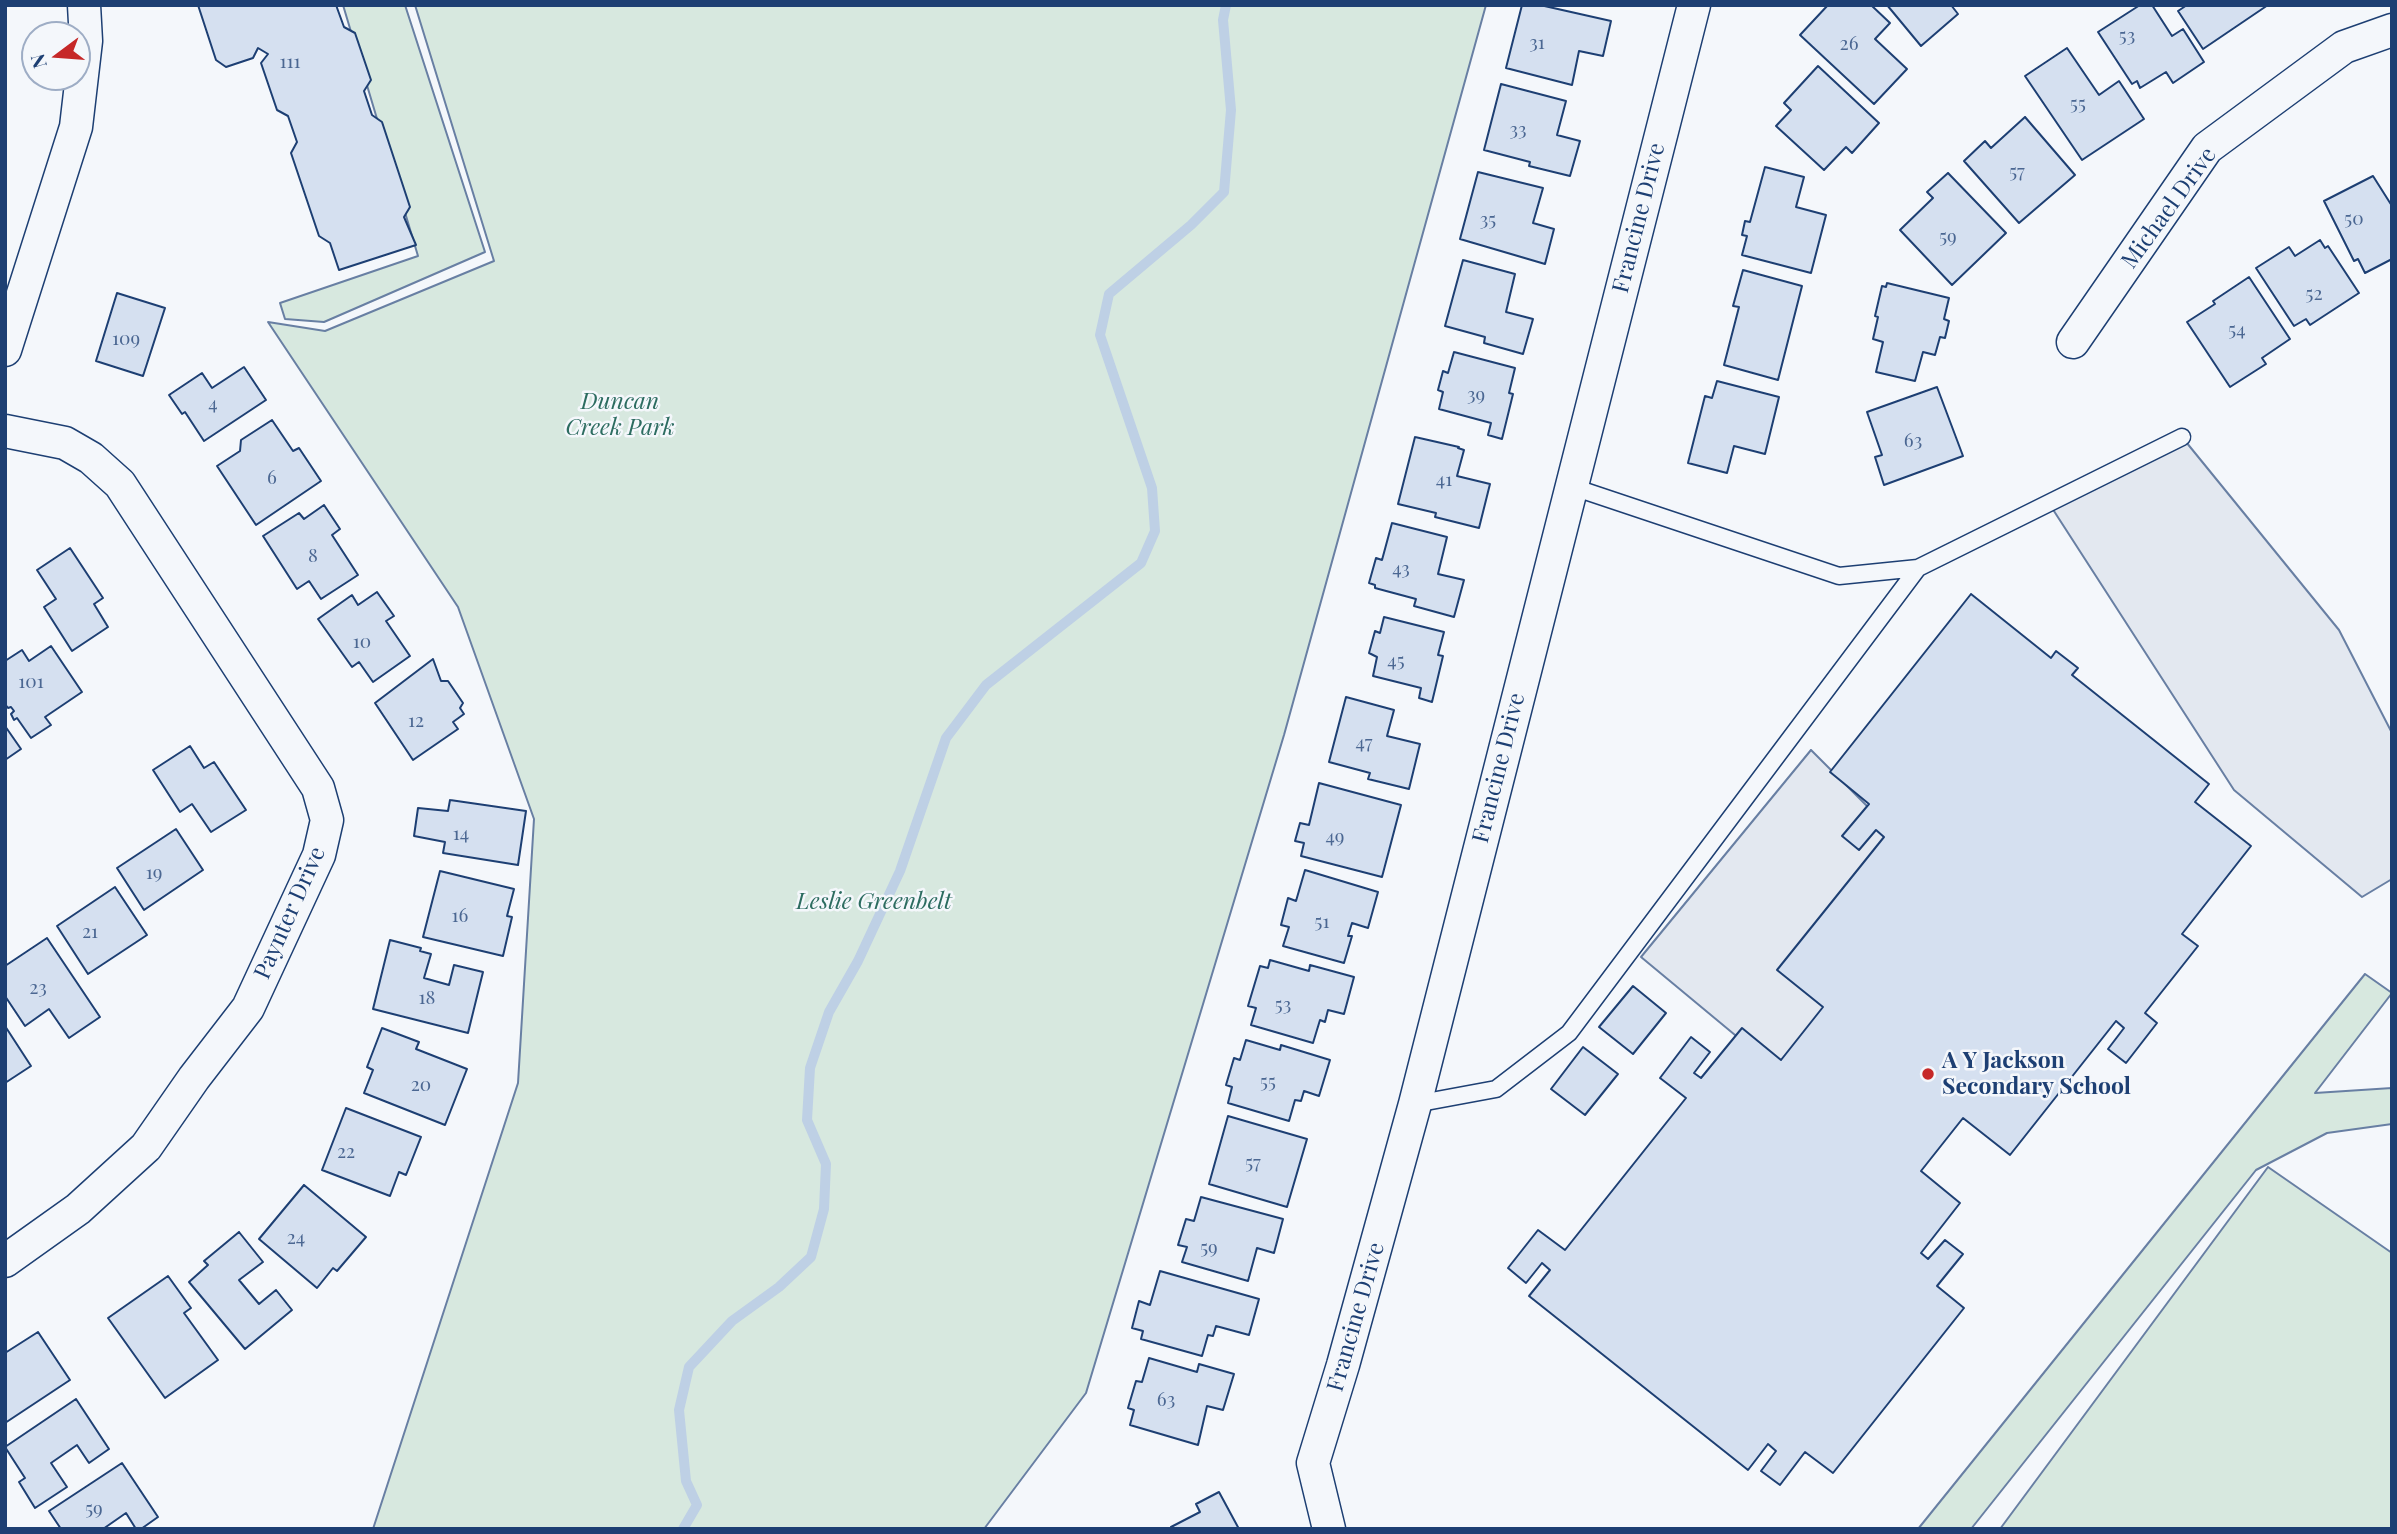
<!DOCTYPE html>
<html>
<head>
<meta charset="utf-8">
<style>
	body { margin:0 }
	#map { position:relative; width:2397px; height:1534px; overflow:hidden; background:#f4f7fb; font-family:"Playfair Display",serif }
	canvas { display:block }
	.frame { position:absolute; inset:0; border:7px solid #1d3f73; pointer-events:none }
	.north { position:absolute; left:21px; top:21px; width:70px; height:70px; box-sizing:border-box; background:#f4f7fb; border:2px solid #9eadc5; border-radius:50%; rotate:254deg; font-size:19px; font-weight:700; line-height:28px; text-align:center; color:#1d3f73 }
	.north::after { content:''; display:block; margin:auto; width:24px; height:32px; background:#c62828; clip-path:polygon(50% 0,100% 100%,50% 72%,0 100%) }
</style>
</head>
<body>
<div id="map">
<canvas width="2397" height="1534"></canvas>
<div class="frame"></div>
<div class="north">N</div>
</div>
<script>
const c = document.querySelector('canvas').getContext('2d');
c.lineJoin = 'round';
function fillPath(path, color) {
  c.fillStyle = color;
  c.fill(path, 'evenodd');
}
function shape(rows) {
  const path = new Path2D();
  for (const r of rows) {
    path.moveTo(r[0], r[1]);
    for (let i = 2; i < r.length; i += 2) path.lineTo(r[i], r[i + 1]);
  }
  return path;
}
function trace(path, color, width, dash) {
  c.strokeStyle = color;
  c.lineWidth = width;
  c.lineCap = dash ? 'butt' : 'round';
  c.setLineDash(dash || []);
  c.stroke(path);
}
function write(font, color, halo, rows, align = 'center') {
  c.font = font + ' "Playfair Display",serif';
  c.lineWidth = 5;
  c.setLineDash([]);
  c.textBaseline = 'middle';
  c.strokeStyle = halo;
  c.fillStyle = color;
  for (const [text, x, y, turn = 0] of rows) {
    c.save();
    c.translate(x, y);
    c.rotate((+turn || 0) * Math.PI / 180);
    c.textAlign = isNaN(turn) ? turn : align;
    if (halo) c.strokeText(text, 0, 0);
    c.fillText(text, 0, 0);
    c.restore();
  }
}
const green = shape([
	[343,5,405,5,485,252,324,322,285,319,280,303,418,256,343,5],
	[415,5,1486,5,1284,735,1086,1393,984,1529,373,1529,518,1083,534,819,458,607,268,322,325,331,494,261,415,5],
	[2365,974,2392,993,2315,1093,2392,1088,2392,1124,2327,1133,2256,1170,1971,1529,1918,1529,2365,974],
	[2268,1167,2392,1253,2392,1529,2000,1529,2268,1167]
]);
const parking = shape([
	[2182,437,2339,630,2392,733,2392,879,2362,897,2234,790,2052,508,2182,437],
	[1811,750,1896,835,1841,997,1776,1069,1641,957,1811,750]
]);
const stream = shape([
	[683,1529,697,1505,686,1481,679,1410,689,1367,732,1321,779,1287,811,1257,824,1209,826,1164,807,1120,810,1068,829,1012,858,961,900,871,946,738,986,685,1141,563,1155,531,1152,488,1100,335,1109,294,1191,225,1224,192,1231,110,1223,20,1226,5]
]);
const building = shape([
	[198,5,336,5,344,27,355,33,371,80,364,91,372,115,382,122,410,207,404,217,416,245,339,270,330,243,319,236,291,153,297,142,288,116,277,110,261,63,268,54,258,48,253,58,226,67,216,60,198,5],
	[1522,5,1540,5,1611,21,1603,56,1579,51,1572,85,1506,68,1522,5],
	[1828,5,1871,5,1890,23,1875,39,1907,69,1874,104,1800,35,1828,5],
	[1887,5,1951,5,1958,14,1921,46,1887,5],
	[2140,5,2152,5,2172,36,2183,29,2204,62,2173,83,2166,72,2140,88,2137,81,2132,84,2098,32,2140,5],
	[2187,5,2268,5,2203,49,2178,11,2187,5],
	[2067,48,2099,95,2119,81,2144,119,2082,160,2025,76,2067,48],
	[1818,66,1879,123,1852,153,1846,147,1824,170,1776,126,1791,110,1784,103,1818,66],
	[1501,84,1566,101,1557,135,1580,141,1570,176,1529,166,1530,162,1484,150,1501,84],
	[2025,117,2075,175,2019,223,1964,161,1985,141,1991,148,2025,117],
	[1765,167,1804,177,1796,207,1826,215,1811,273,1742,255,1747,236,1742,235,1745,221,1750,222,1765,167],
	[1478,172,1543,188,1533,223,1554,229,1545,264,1460,239,1478,172],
	[1948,173,2006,233,1952,285,1900,230,1933,198,1927,192,1948,173],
	[2373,176,2392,206,2392,259,2365,273,2358,259,2354,261,2324,201,2373,176],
	[2320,240,2325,248,2328,246,2359,293,2310,325,2306,319,2294,326,2256,268,2289,247,2295,256,2320,240],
	[1463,260,1515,274,1506,312,1533,319,1523,354,1484,343,1485,337,1445,326,1463,260],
	[1743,270,1802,286,1778,380,1724,365,1739,307,1733,306,1743,270],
	[2249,277,2290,339,2262,358,2266,364,2230,387,2187,322,2215,304,2213,301,2249,277],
	[1887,283,1949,298,1944,319,1949,321,1945,338,1940,337,1935,355,1923,352,1915,381,1876,372,1883,342,1873,339,1878,317,1875,316,1882,286,1886,287,1887,283],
	[117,293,165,308,143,376,96,361,117,293],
	[1454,352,1515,368,1509,393,1513,394,1502,439,1488,435,1491,423,1439,409,1443,392,1438,390,1443,371,1448,373,1454,352],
	[244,367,266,400,204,441,185,412,182,414,169,395,202,373,212,388,244,367],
	[1717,381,1779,397,1765,454,1734,446,1727,473,1688,463,1705,396,1712,398,1717,381],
	[1937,387,1963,456,1884,485,1875,457,1882,455,1867,412,1937,387],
	[272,420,293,451,299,448,321,481,256,525,217,466,240,451,241,440,272,420],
	[1415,437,1459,447,1458,448,1464,450,1457,476,1490,484,1479,528,1435,517,1436,513,1398,504,1415,437],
	[324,505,340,529,332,535,358,575,321,599,309,581,297,589,263,536,299,513,304,519,324,505],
	[1392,523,1447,537,1438,574,1464,580,1454,617,1414,606,1416,599,1375,588,1375,585,1369,583,1376,558,1382,560,1392,523],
	[70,548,103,598,94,604,108,627,72,651,44,607,56,599,37,570,70,548],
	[377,592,394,616,386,621,410,656,373,682,359,662,352,667,318,619,352,595,358,605,377,592],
	[1971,594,2051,658,2056,651,2078,668,2072,675,2209,784,2195,802,2251,846,2182,934,2198,946,2145,1013,2157,1023,2126,1063,2108,1049,2124,1028,2116,1021,2010,1155,1963,1118,1921,1171,1960,1203,1921,1253,1928,1259,1945,1240,1963,1254,1937,1286,1964,1308,1833,1473,1805,1452,1780,1485,1761,1471,1776,1451,1768,1444,1748,1470,1529,1296,1550,1270,1542,1263,1526,1283,1508,1268,1538,1230,1565,1250,1686,1098,1660,1078,1691,1037,1710,1052,1694,1073,1701,1078,1742,1028,1781,1060,1823,1007,1777,970,1884,837,1876,830,1859,850,1842,836,1869,804,1830,772,1971,594],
	[1384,617,1444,632,1438,655,1443,656,1432,702,1419,698,1421,688,1373,676,1377,657,1369,653,1375,631,1380,633,1384,617],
	[51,646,82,692,45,717,51,725,31,738,17,718,14,720,11,714,14,711,11,707,8,708,5,704,5,661,22,650,29,661,51,646],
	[433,659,441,681,448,681,463,703,460,708,464,714,453,722,458,729,413,760,375,703,433,659],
	[1346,697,1394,710,1387,736,1420,744,1409,789,1368,779,1370,773,1329,762,1346,697],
	[5,726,21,749,5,760,5,726],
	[190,746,204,768,214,762,246,810,211,832,192,804,180,812,153,770,190,746],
	[1319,783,1401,805,1382,877,1301,856,1304,843,1295,841,1300,823,1309,825,1319,783],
	[450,800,526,811,518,865,443,853,445,842,414,836,418,808,448,811,450,800],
	[176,829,203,870,144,910,117,868,176,829],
	[1305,870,1378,892,1368,928,1352,923,1348,936,1352,936,1344,963,1283,946,1289,927,1281,925,1288,898,1296,901,1305,870],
	[440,871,514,889,507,916,512,917,503,956,423,937,440,871],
	[115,887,147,935,88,974,57,926,115,887],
	[47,938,100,1017,69,1038,49,1009,25,1026,5,996,5,966,47,938],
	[390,940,421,948,420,951,431,954,424,978,449,985,454,965,483,972,468,1033,373,1009,390,940],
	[1270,960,1309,971,1310,965,1354,977,1344,1014,1328,1010,1325,1022,1320,1020,1313,1043,1251,1025,1256,1008,1248,1006,1260,966,1268,968,1270,960],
	[1633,986,1666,1013,1633,1054,1599,1027,1633,986],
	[5,1026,31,1066,5,1083,5,1026],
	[382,1028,419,1042,416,1049,467,1069,445,1125,364,1093,373,1070,367,1067,382,1028],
	[1246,1040,1280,1050,1281,1045,1330,1060,1319,1096,1304,1091,1301,1101,1295,1100,1289,1121,1228,1103,1232,1087,1226,1085,1234,1058,1240,1060,1246,1040],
	[1583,1047,1618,1074,1585,1115,1551,1089,1583,1047],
	[346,1108,421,1137,406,1175,399,1172,390,1196,322,1170,346,1108],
	[1228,1116,1307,1139,1287,1207,1209,1184,1228,1116],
	[304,1185,366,1237,337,1271,333,1268,317,1288,259,1239,304,1185],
	[1201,1197,1283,1219,1274,1253,1257,1248,1248,1281,1182,1262,1187,1247,1178,1245,1186,1219,1194,1221,1201,1197],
	[239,1232,263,1262,239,1280,259,1304,276,1290,292,1310,245,1349,189,1282,208,1265,204,1261,239,1232],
	[1160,1271,1259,1299,1249,1335,1216,1326,1213,1336,1208,1335,1202,1356,1141,1339,1143,1331,1132,1328,1139,1301,1150,1305,1160,1271],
	[168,1276,191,1308,184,1313,218,1360,165,1398,108,1318,168,1276],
	[38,1332,70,1380,5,1423,5,1353,38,1332],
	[1149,1358,1197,1372,1199,1364,1234,1374,1223,1410,1207,1406,1198,1445,1130,1425,1134,1410,1128,1408,1136,1381,1142,1382,1149,1358],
	[76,1399,109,1449,89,1463,77,1445,51,1463,67,1487,35,1508,19,1482,25,1478,5,1447,76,1399],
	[122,1463,158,1517,141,1529,136,1529,126,1513,103,1529,61,1529,49,1511,122,1463],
	[1219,1492,1239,1529,1172,1529,1171,1527,1200,1512,1196,1504,1219,1492]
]);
const lane = shape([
	[1570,486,1839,576,1918,568,2182,437],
	[1415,1104,1496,1089,1569,1033,1918,568]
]);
const street = shape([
	[2073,342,2207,148,2344,47,2392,30],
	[5,350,76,127,86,41,84,5],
	[5,431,65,443,91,458,120,484,318,788,327,820,319,855,248,1008,194,1078,146,1147,78,1209,5,1261],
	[1329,1529,1313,1463,1343,1365,1415,1104,1694,5]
]);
const markers = [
	[1928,1074,7,"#c62828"]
];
const numberNames = [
	["53",2127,36],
	["31",1537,43],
	["26",1849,44],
	["111",290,62],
	["55",2078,104],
	["33",1518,130],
	["57",2017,172],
	["50",2354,219],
	["35",1488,220],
	["59",1948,237],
	["52",2314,294],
	["54",2237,330],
	["109",126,339],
	["39",1476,395],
	["4",213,404],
	["63",1913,441],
	["6",272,478],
	["41",1444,480],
	["8",313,556],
	["43",1401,569],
	["10",362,642],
	["45",1396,661],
	["101",31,682],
	["12",416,721],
	["47",1364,743],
	["14",461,834],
	["49",1335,837],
	["19",154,873],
	["16",460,916],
	["51",1322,922],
	["21",90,932],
	["23",38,988],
	["18",427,998],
	["53",1283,1005],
	["55",1268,1082],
	["20",421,1085],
	["22",346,1152],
	["57",1253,1163],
	["24",296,1238],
	["59",1209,1248],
	["63",1166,1400],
	["59",94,1509]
];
const streetNames = [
	["Michael Drive",2169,208,-54],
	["Francine Drive",1639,218,-76],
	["Francine Drive",1499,768,-76],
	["Paynter Drive",290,913,-66],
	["Francine Drive",1356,1317,-74]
];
const parkNames = [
	["Duncan",620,402],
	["Creek Park",620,428],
	["Leslie Greenbelt",874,902]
];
const poiNames = [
	["A Y Jackson",1942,1061],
	["Secondary School",1942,1087]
];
fillPath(green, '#d7e8df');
trace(green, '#687fa3', 2);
fillPath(parking, '#e3e8f0');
trace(parking, '#687fa3', 2);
trace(stream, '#bed0e5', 10);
fillPath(building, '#d5e0f0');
trace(building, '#1d3f73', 2);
trace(lane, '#1d3f73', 19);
trace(street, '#1d3f73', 35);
trace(lane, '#f4f7fb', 16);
trace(street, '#f4f7fb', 32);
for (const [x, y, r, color] of markers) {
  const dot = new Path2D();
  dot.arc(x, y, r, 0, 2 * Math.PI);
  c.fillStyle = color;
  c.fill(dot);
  trace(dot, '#f4f7fb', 2.5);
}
write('19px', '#4b6792', null, numberNames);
write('23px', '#1d3f73', '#f4f7fb', streetNames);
write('italic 23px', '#2c6c60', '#f4f7fb', parkNames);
write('bold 23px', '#1d3f73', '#f4f7fb', poiNames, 'left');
</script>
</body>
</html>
